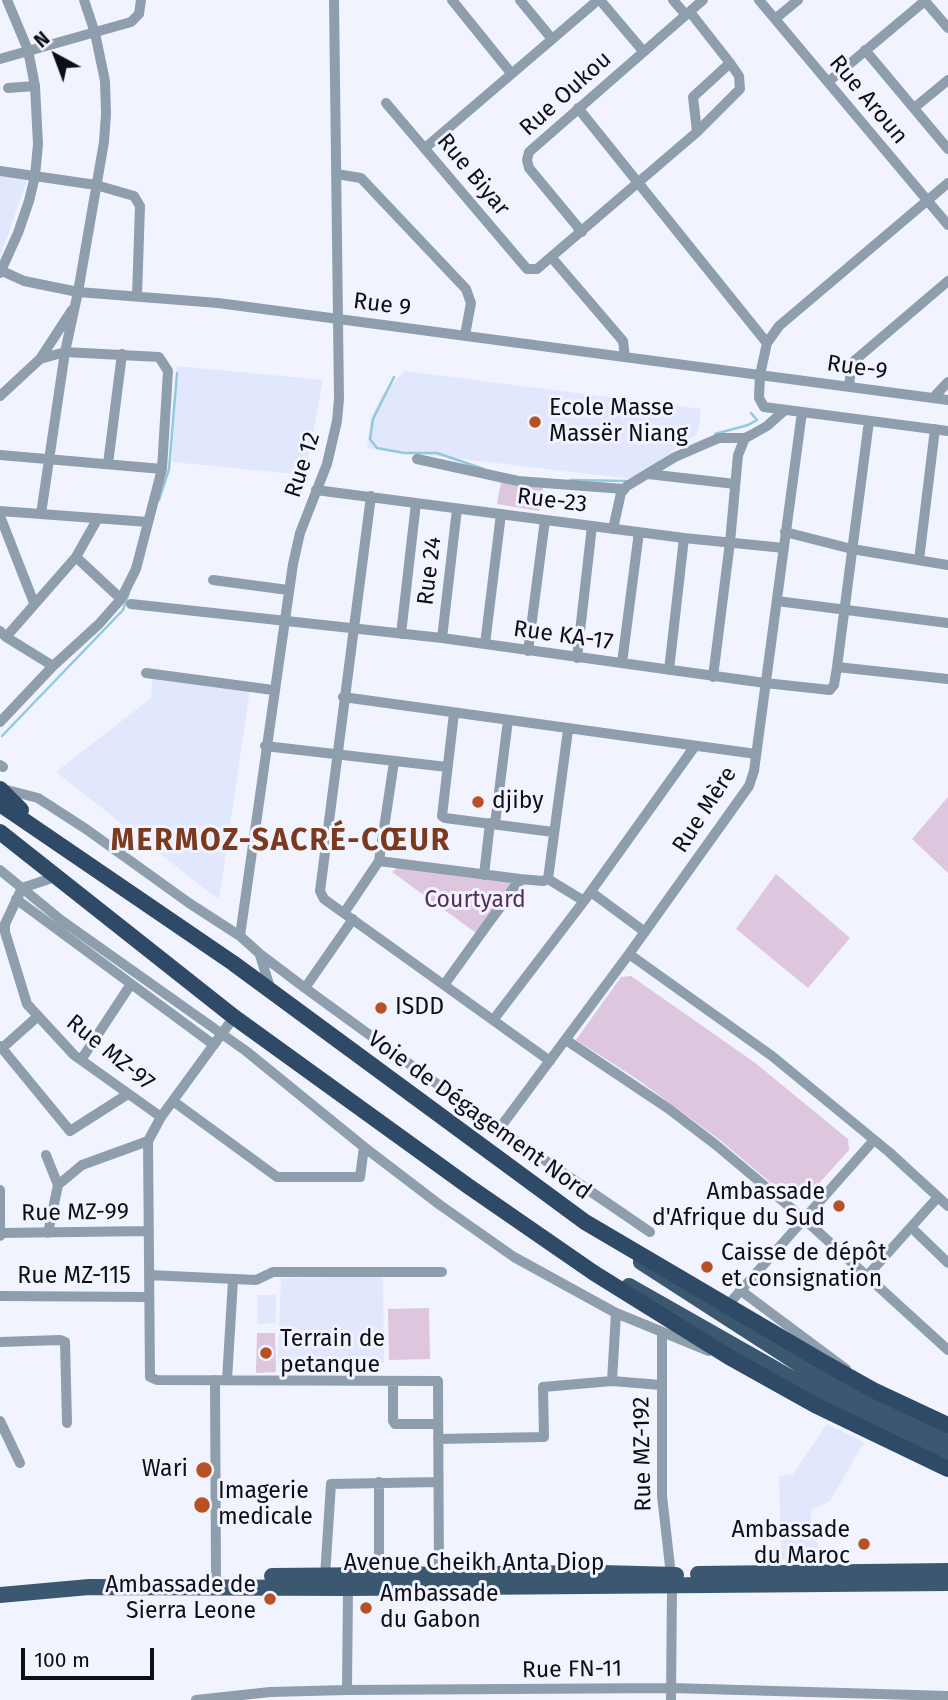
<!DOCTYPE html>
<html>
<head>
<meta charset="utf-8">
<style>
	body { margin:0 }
	#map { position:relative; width:948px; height:1700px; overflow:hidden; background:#f1f4ff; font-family:"Fira Sans",sans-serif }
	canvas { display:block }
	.north { position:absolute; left:21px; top:21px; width:70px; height:70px; -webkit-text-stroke:5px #f1f4ff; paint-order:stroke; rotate:319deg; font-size:19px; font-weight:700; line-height:28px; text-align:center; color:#0e0f14 }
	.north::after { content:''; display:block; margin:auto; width:24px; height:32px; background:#0e0f14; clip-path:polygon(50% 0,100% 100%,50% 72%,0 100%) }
	.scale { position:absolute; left:21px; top:1648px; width:133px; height:32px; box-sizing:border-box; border:4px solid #0e0f14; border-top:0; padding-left:9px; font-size:21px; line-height:24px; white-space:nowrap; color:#0e0f14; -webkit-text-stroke:5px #f1f4ff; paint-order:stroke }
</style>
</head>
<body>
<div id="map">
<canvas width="948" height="1700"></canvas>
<div class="north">N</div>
<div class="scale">100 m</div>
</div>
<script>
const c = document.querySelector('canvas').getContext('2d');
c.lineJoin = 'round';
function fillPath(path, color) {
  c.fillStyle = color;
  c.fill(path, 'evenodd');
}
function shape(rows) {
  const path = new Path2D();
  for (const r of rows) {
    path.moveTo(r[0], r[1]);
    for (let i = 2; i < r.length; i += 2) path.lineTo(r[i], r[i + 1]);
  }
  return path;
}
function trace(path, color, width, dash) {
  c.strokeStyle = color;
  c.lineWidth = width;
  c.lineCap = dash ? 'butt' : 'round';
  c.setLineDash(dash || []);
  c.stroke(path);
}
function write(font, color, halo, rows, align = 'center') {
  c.font = font + ' "Fira Sans",sans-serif';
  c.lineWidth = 6;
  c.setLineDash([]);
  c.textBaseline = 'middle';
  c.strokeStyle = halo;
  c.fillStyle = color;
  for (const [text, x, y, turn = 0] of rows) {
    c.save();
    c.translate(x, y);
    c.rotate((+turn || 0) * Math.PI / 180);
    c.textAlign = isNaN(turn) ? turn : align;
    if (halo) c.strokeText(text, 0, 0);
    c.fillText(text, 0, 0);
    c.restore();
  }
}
const built = shape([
	[0,171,29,175,0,257],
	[177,366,323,380,305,475,172,462],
	[405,371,701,409,699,426,697,434,633,479,367,448,371,419,382,394],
	[153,677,250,690,219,900,56,772,151,698],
	[383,1276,384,1363,278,1362,281,1278],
	[257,1295,276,1295,276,1323,257,1324],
	[827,1424,864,1442,830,1501,811,1510,811,1528,824,1560,781,1559,779,1476,793,1474]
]);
const green = shape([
	[501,482,543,488,539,511,497,504],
	[948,797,948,873,912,839],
	[398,867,526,883,483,938,392,872],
	[776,874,850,938,808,988,736,929],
	[631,976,754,1062,848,1139,849,1150,804,1200,791,1200,720,1140,637,1079,576,1040,621,977],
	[429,1308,430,1359,389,1360,388,1309],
	[257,1333,275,1333,276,1372,256,1373]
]);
const stream = shape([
	[394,377,373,419,370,439,377,448,404,453,437,453,484,469],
	[715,434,748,425,757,420,751,413],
	[570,480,626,481],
	[159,500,169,469,177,373],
	[2,736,123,610,129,593]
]);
const minor = shape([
	[452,0,511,73],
	[520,0,552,39],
	[600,0,643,51],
	[673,0,686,15],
	[759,0,948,225],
	[924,0,948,28],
	[775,19,798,0],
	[865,50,948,149],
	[0,59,131,22,139,14,141,0],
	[828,82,926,0],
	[8,88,35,86],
	[386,103,527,269,537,269,697,132,740,89,739,76,730,63,690,12],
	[578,108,767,343],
	[914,108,948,80],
	[697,132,693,97,730,63],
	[425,148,598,0],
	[0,171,96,185,134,196,140,206,137,296],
	[336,174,361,178,466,289,471,303,465,335],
	[948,183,779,326,767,343,760,375,759,398,764,407,948,431],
	[582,232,529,168,527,160,529,152,703,0],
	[552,258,623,341,625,357],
	[0,270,24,281,78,292,218,303,948,400],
	[0,273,18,233,29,201,35,176,38,144,35,86,28,50,7,0],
	[40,359,72,310],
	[849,387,851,368,854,361,948,281],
	[0,396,40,359,65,352,159,357,168,371,162,469,136,569,121,599,99,624,53,666,0,722],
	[933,398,948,382],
	[0,455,162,469],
	[417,459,518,481,624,489],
	[108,464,122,354],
	[648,474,735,484],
	[316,490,684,538,784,548],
	[371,496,320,891,324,899,550,1061],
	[0,511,148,522],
	[41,514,65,352,78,292,104,142,106,114,105,81,95,33,84,0],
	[0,516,34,603],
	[613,529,621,493,627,486,675,457,719,438,745,438,751,435,767,426,785,410],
	[785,532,852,549,948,565],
	[76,557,121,599],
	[919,560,935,429],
	[213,580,288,590],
	[777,601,948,623],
	[131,604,442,638,765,683,830,690,834,685,837,667,869,421],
	[0,631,6,637,53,666],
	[401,634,416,503],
	[6,637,76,557,98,518],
	[442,638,457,509],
	[485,644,501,514],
	[528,651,545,520],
	[577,658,592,526],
	[622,663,639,532],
	[837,667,948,679],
	[669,670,684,538],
	[146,673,273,690],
	[713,677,730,542,738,455,745,438],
	[343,697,756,754],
	[454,713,442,816,445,818,553,832],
	[568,730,548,879,584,901],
	[265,746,447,767],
	[0,765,3,767],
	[3,789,38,798,86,829,189,903,240,936,260,954,305,988,499,1129,650,1232],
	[495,824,508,720],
	[379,861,520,879,543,881,548,879],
	[0,870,61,920,246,1051,364,1147,440,1205,514,1257,616,1313,709,1351],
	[484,875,490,823],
	[49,879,22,888,5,924,5,932,27,1004,74,1055,161,1117],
	[591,892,645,932],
	[16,899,214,1045],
	[344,913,379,861,394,762],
	[240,936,293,564,300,533,327,464,337,421,339,399,334,0],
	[629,954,772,1056,889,1152,948,1206],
	[260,955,271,991],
	[444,985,520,879],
	[305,988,353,919],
	[234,1017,161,1117,148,1141,150,1377,157,1380,438,1381,439,1574],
	[494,1019,584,901,695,746],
	[566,1040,669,1109,716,1145,803,1218,948,1350],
	[0,1046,70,1131,128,1094],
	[1,1049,37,1017],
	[81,1060,131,984],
	[173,1101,277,1177,360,1177,364,1147],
	[499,1129,629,954,749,786,754,771,802,412],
	[46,1155,58,1185,48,1233],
	[58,1185,82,1165,148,1141],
	[0,1190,0,1236],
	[916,1232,948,1263],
	[1,1233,149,1231],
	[149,1275,256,1280,273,1272,442,1272],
	[867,1276,938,1197],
	[740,1290,846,1369],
	[0,1296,148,1297],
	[727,1306,874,1140],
	[662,1333,662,1496,671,1575],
	[0,1342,60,1340,65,1342,67,1423],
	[215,1380,216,1576],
	[227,1380,233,1280],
	[393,1381,393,1421,395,1424,438,1424],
	[612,1381,616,1313],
	[0,1421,20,1463],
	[438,1439,544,1437,543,1387,612,1381,661,1385],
	[379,1482,379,1575],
	[325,1576,331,1484,438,1482],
	[347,1690,348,1588],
	[196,1700,270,1692,347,1690,671,1688,948,1696],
	[671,1700,672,1585]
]);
const primary = shape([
	[641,1262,799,1364,860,1397,948,1438],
	[629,1286,791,1378,948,1454],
	[698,1574,948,1571],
	[272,1576,602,1573,676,1575],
	[0,1595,89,1587,348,1588,948,1583]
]);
const trunk = shape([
	[0,789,21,810],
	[0,804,233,963,585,1222,823,1362,873,1390,948,1425],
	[0,832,234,1017,468,1186,594,1273,729,1357,815,1405,948,1469]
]);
const markers = [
	[535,422,7,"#b75124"],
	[478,802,7,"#b75124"],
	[381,1008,7,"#b75124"],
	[839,1206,7,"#b75124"],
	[707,1267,7,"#b75124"],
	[266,1353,7,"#b75124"],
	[204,1470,9,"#b75124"],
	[202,1505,9,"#b75124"],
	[864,1544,7,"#b75124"],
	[270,1599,7,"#b75124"],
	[366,1608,7,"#b75124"]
];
const streetNames = [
	["Rue Oukou",566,94,-42],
	["Rue Aroun",868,100,50],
	["Rue Biyar",473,175,50],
	["Rue 9",382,305,7],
	["Rue-9",857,368,8],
	["Rue 12",303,465,-72],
	["Rue-23",552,501,7],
	["Rue 24",430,571,-83],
	["Rue KA-17",563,636,8],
	["Rue Mère",705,810,-57],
	["Rue MZ-97",110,1053,39],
	["Voie de Dégagement Nord",479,1116,36],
	["Rue MZ-99",75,1213,-1],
	["Rue MZ-115",74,1277],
	["Rue MZ-192",643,1454,-91],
	["Avenue Cheikh Anta Diop",474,1564],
	["Rue FN-11",572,1670,-1]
];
const poiNames = [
	["Ecole Masse",549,409],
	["Massër Niang",549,435],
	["djiby",492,802],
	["ISDD",395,1008],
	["Ambassade",825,1193,"right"],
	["d'Afrique du Sud",825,1219,"right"],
	["Caisse de dépôt",721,1254],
	["et consignation",721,1280],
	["Terrain de",280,1340],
	["petanque",280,1366],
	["Wari",188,1470,"right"],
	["Imagerie",218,1492],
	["medicale",218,1518],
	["Ambassade",850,1531,"right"],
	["du Maroc",850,1557,"right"],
	["Ambassade de",256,1586,"right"],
	["Sierra Leone",256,1612,"right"],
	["Ambassade",380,1595],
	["du Gabon",380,1621]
];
const parkNames = [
	["Courtyard",475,901]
];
const districtNames = [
	["MERMOZ-SACRÉ-CŒUR",281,842]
];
fillPath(built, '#e1e7fc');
fillPath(green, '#ddc6de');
trace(stream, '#93c9dc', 2.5);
trace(minor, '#8f9ead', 10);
trace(primary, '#3c5770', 16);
trace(trunk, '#2e4a66', 16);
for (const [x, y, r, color] of markers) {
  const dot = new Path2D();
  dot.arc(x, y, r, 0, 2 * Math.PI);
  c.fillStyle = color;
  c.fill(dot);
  trace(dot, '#f1f4ff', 2.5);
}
write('23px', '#0e0f14', '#f1f4ff', streetNames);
write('23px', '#0e0f14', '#f1f4ff', poiNames, 'left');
write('23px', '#562c59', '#f1f4ff', parkNames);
c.letterSpacing = '2px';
write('bold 30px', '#7b391e', '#f1f4ff', districtNames);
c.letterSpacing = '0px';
</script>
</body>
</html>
